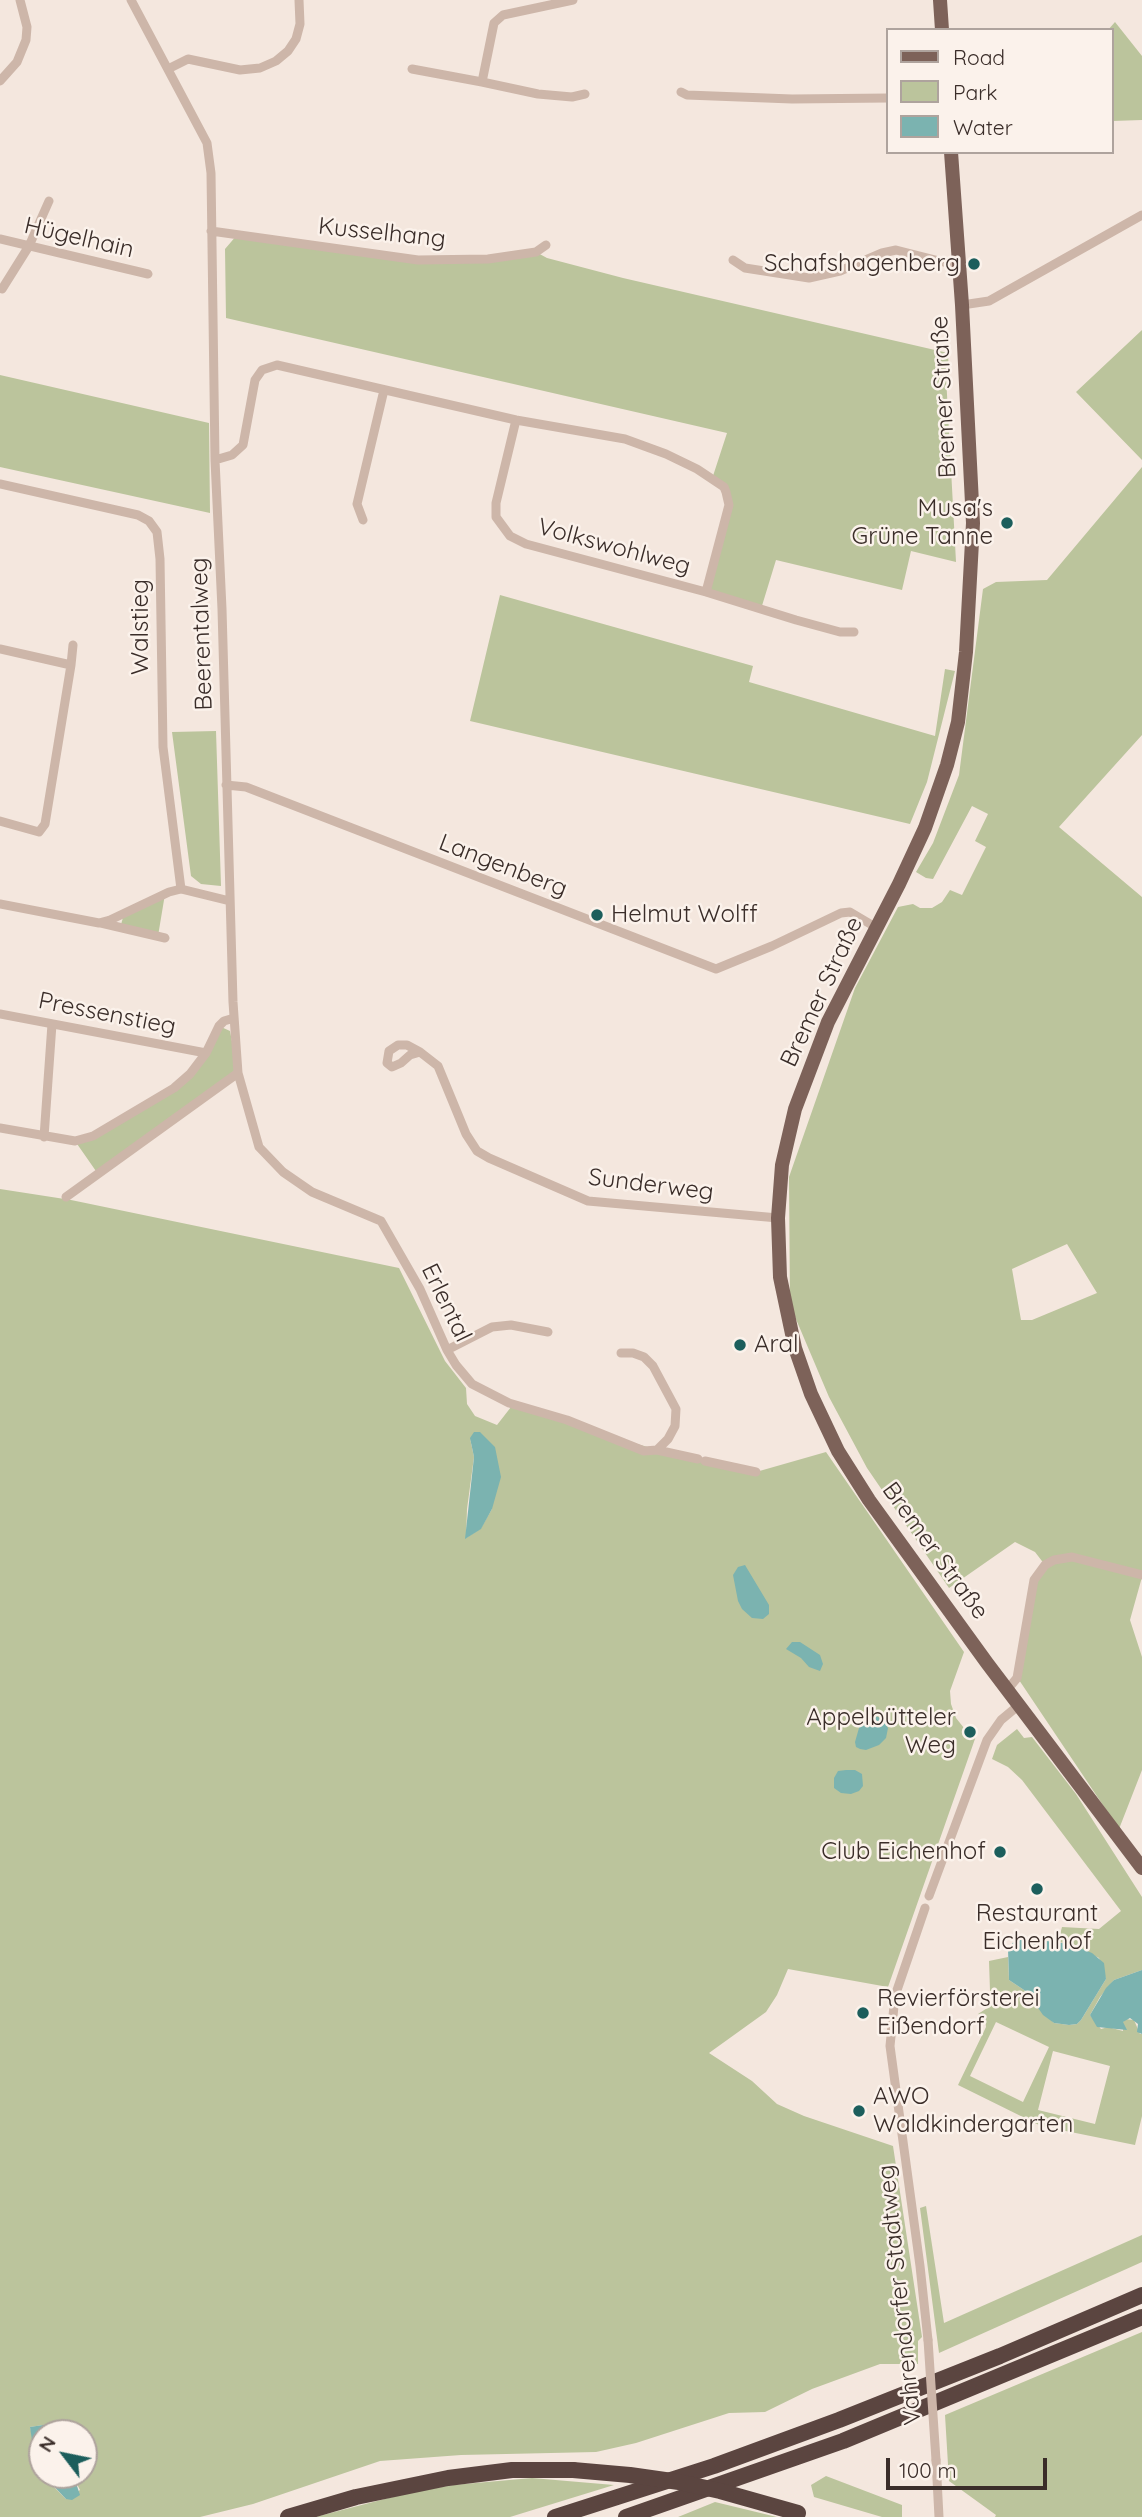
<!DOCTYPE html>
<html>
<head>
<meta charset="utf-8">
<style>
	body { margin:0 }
	#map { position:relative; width:1142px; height:2517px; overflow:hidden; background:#f4e7de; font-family:Quicksand,sans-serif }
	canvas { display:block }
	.legend { position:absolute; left:886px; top:28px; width:228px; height:126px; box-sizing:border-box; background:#fbf2eb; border:2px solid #aea39d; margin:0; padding:9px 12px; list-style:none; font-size:21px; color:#3a2d29 }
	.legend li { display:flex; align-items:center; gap:14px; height:35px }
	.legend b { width:35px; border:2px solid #aea39d }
	.north { position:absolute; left:28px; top:2419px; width:70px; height:70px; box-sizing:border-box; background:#fbf2eb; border:2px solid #aea39d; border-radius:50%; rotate:302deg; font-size:19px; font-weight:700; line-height:28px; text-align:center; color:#3a2d29 }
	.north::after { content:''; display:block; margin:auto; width:24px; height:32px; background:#1c5e5c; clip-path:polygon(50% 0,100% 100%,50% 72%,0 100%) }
	.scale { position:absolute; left:886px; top:2458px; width:161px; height:32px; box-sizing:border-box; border:4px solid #3a2d29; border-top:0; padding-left:9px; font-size:21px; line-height:24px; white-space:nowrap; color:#3a2d29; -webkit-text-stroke:5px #fbf2eb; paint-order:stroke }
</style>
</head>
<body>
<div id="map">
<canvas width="1142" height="2517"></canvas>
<ul class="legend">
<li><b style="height:9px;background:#7d6259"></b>Road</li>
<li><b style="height:19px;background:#bbc49c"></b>Park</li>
<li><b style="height:19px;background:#7bb3b0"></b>Water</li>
</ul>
<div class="north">N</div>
<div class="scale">100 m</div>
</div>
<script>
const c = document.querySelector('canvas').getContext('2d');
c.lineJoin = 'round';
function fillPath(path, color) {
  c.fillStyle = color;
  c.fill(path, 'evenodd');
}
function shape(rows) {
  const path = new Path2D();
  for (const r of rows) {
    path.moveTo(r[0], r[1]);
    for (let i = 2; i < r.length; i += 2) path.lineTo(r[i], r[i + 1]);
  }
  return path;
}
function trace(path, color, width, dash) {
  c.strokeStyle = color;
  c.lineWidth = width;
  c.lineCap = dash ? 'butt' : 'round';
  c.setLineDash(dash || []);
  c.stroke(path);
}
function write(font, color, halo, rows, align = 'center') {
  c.font = font + ' Quicksand,sans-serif';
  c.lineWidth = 5;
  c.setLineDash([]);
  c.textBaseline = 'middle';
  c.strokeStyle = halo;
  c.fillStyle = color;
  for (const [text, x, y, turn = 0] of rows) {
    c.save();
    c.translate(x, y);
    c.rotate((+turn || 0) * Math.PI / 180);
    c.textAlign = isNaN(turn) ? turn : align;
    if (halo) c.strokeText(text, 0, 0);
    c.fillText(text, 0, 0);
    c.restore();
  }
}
const green = shape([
	[1115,22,1142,56,1142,120,1112,121,1112,30,1108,30],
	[237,235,418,260,536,252,547,258,623,278,948,353,949,375,946,376,956,562,911,551,902,590,776,560,761,609,706,592,729,500,712,479,727,433,226,318,225,249],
	[1142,330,1142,460,1076,392],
	[0,375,209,423,210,513,0,467],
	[1142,467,1142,735,1059,827,1142,897,1142,1577,1130,1620,1142,1657,1142,1770,1119,1829,1015,1674,1031,1593,1045,1565,1035,1552,1015,1542,949,1588,867,1468,829,1397,790,1305,789,1177,855,988,898,907,913,904,920,908,932,908,942,902,950,890,962,895,986,847,975,841,988,814,972,806,933,879,926,878,916,872,933,843,959,775,983,589,996,582,1047,580],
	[1067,1244,1097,1293,1032,1320,1021,1320,1012,1269],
	[500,595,753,666,749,682,935,736,945,669,955,671,927,782,910,824,470,721],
	[216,731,221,886,201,884,191,876,172,732],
	[165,894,158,936,120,928,124,914],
	[219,1026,230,1031,238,1073,98,1174,75,1141,85,1139,190,1074],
	[0,1189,71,1200,399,1268,445,1361,466,1388,467,1404,475,1416,497,1425,511,1407,668,1453,756,1472,826,1452,964,1652,950,1691,951,1704,956,1718,964,1728,976,1736,888,1987,788,1969,777,1995,766,2012,709,2053,752,2081,777,2104,804,2116,893,2146,922,2337,918,2341,918,2364,880,2364,812,2389,765,2412,729,2413,636,2443,596,2452,461,2455,380,2461,253,2504,200,2517,0,2517],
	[470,1438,492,1509,481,1528,466,1538,467,1509,474,1457],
	[69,2421,71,2433,84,2433,84,2475,76,2475,75,2480,80,2490,66,2499,42,2475,30,2427],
	[1017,1729,1024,1738,1032,1737,1076,1794,1142,1897,1142,1970,1114,1980,1100,1997,1090,2015,1101,2029,1108,2027,1123,2031,1123,2022,1125,2019,1134,2020,1140,2034,1142,2034,1142,2116,1135,2145,1041,2126,958,2085,986,2027,985,2017,978,2014,995,2003,990,1991,989,1961,1008,1957,1009,1980,1027,1992,1033,2002,1054,2023,1069,2025,1077,2024,1081,2020,1106,1979,1099,1958,1070,1944,1058,1942,1062,1927,1099,1929,1121,1911,1022,1780,1008,1767,992,1759,997,1745],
	[996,2022,1049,2047,1023,2102,970,2076],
	[1053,2051,1110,2066,1095,2124,1038,2110],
	[926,2206,944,2323,1142,2235,1142,2262,939,2353,920,2208],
	[1142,2332,1142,2517,995,2517,996,2515,949,2481,945,2415],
	[826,2476,902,2505,902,2517,882,2517,814,2497,811,2485],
	[532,2478,614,2485,510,2517,315,2517,408,2493,453,2485],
	[715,2502,777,2517,678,2517]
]);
const water = shape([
	[474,1432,480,1432,495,1447,501,1477,492,1509,481,1529,465,1539,474,1457,470,1438],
	[745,1565,769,1605,769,1614,763,1619,752,1618,742,1609,738,1601,733,1575,738,1567],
	[792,1642,800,1642,820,1655,823,1664,820,1671,809,1667,801,1658,786,1649],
	[872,1714,882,1719,888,1728,886,1738,879,1745,866,1750,860,1749,856,1747,855,1742,859,1728,867,1715],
	[846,1770,855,1770,862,1774,863,1786,859,1791,851,1794,841,1793,834,1788,834,1778,838,1771],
	[1023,1938,1070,1944,1092,1953,1104,1963,1106,1979,1081,2020,1077,2024,1069,2025,1054,2023,1043,2015,1027,1992,1009,1980,1008,1949,1015,1940],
	[1142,1970,1142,2034,1137,2032,1138,2024,1130,2018,1123,2022,1127,2030,1097,2027,1090,2015,1106,1988,1114,1980],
	[69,2421,71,2433,42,2433,42,2473,33,2447,30,2427],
	[43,2475,76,2475,75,2480,80,2495,72,2500,66,2499]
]);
const minor = shape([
	[131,0,207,143,211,173,215,460,222,609,233,1002,238,1073,259,1147,283,1172,312,1192,381,1221,420,1289,447,1350,456,1365,472,1384,509,1403,567,1420,644,1451,657,1450,698,1459],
	[573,0,503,15,494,23,482,82,538,94,572,97,585,94],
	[168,69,188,59,240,70,260,68,276,61,288,51,296,39,300,24,299,0],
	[412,69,482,82],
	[0,81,17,62,26,40,27,27,20,0],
	[681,92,687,95,792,99,888,98],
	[211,231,418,260,488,259,536,252,546,245],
	[0,239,148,274],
	[733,260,745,268,809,278,840,271,882,253,896,250,959,266],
	[2,289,29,246,49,201],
	[962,305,989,301,1142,215],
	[516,420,496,503,496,517,510,536,526,544,706,592,796,620,840,632,854,632],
	[215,460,232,455,243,445,255,380,262,370,277,365,516,420,625,439,666,454,697,469,724,487,726,492,729,505,706,592],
	[0,484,138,515,149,521,157,532,160,559,163,747,181,889],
	[363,520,357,504,384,390],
	[0,649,71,665,73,645],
	[226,785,246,787,716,969,772,946,841,913,850,912,877,928],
	[0,821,39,832,45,824,71,665],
	[0,904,99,923,110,920,169,892,181,889,230,901],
	[101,923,165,938],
	[0,1014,206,1053],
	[420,1052,410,1055,401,1063,392,1067,387,1063,389,1051,398,1045,407,1045,420,1052,438,1066,466,1134,477,1151,489,1158,588,1201,778,1218],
	[0,1128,75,1141,93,1136,174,1088,190,1074,206,1053,219,1026,224,1021,234,1018],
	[44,1137,52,1024],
	[66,1197,238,1073],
	[447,1350,492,1327,511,1325,548,1332],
	[621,1353,633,1353,644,1357,653,1366,676,1409,675,1426,668,1439,657,1450],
	[705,1461,756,1472],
	[1007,1690,1017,1678,1034,1580,1045,1565,1054,1560,1072,1557,1142,1575],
	[929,1896,987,1740,1001,1720,1019,1705],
	[925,1908,895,1996,890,2046,920,2266,928,2340],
	[936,2460,939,2517]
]);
const primary = shape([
	[940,0,942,30],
	[951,152,962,305,973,523,966,652,958,722,947,765,925,828,899,884,828,1022,795,1109,782,1165,778,1218,780,1277,795,1348,811,1394,838,1451,869,1500,987,1663,1142,1868]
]);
const motorway = shape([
	[288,2517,356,2497,448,2478,512,2470,573,2470],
	[555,2517,714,2466,839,2420,1000,2356,1142,2295],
	[626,2517,843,2441,1142,2317]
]);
const minorBridge = shape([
	[928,2340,936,2460]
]);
const motorwayBridge = shape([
	[573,2470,630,2475,679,2482,720,2491,798,2513]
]);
const markers = [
	[974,264,7,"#1c5e5c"],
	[1007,523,7,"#1c5e5c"],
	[597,915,7,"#1c5e5c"],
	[740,1345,7,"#1c5e5c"],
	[970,1732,7,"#1c5e5c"],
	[1000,1852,7,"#1c5e5c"],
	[1037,1889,7,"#1c5e5c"],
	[863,2013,7,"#1c5e5c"],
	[859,2111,7,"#1c5e5c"]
];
const streetNames = [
	["Kusselhang",382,233,6],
	["Hügelhain",79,238,13],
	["Bremer Straße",944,397,-93],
	["Volkswohlweg",614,547,15],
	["Walstieg",141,627,-90],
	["Beerentalweg",202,634,-92],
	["Langenberg",503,866,21],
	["Bremer Straße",822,992,-65],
	["Pressenstieg",107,1014,11],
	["Sunderweg",651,1185,7],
	["Erlental",446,1303,64],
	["Bremer Straße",935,1551,54],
	["Vahrendorfer Stadtweg",900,2295,-96]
];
const poiNames = [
	["Schafshagenberg",960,264],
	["Musa's",993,509],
	["Grüne Tanne",993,537],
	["Helmut Wolff",611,915,"left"],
	["Aral",754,1345,"left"],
	["Appelbütteler",956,1718],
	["Weg",956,1746],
	["Club Eichenhof",986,1852],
	["Restaurant",1037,1914,"center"],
	["Eichenhof",1037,1942,"center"],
	["Revierförsterei",877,1999,"left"],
	["Eißendorf",877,2027,"left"],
	["AWO",873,2097,"left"],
	["Waldkindergarten",873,2125,"left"]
];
fillPath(green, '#bbc49c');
fillPath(water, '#7bb3b0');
trace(minor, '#cdb6a9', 9);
trace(primary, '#7d6259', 14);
trace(motorway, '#5b4540', 16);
trace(minorBridge, '#cdb6a9', 9);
trace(motorwayBridge, '#5b4540', 16);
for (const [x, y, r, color] of markers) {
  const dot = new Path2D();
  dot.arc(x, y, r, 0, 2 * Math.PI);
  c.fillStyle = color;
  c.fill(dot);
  trace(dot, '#fbf2eb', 2.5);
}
write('24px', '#3a2d29', '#fbf2eb', streetNames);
write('24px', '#3a2d29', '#fbf2eb', poiNames, 'right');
</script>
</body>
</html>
